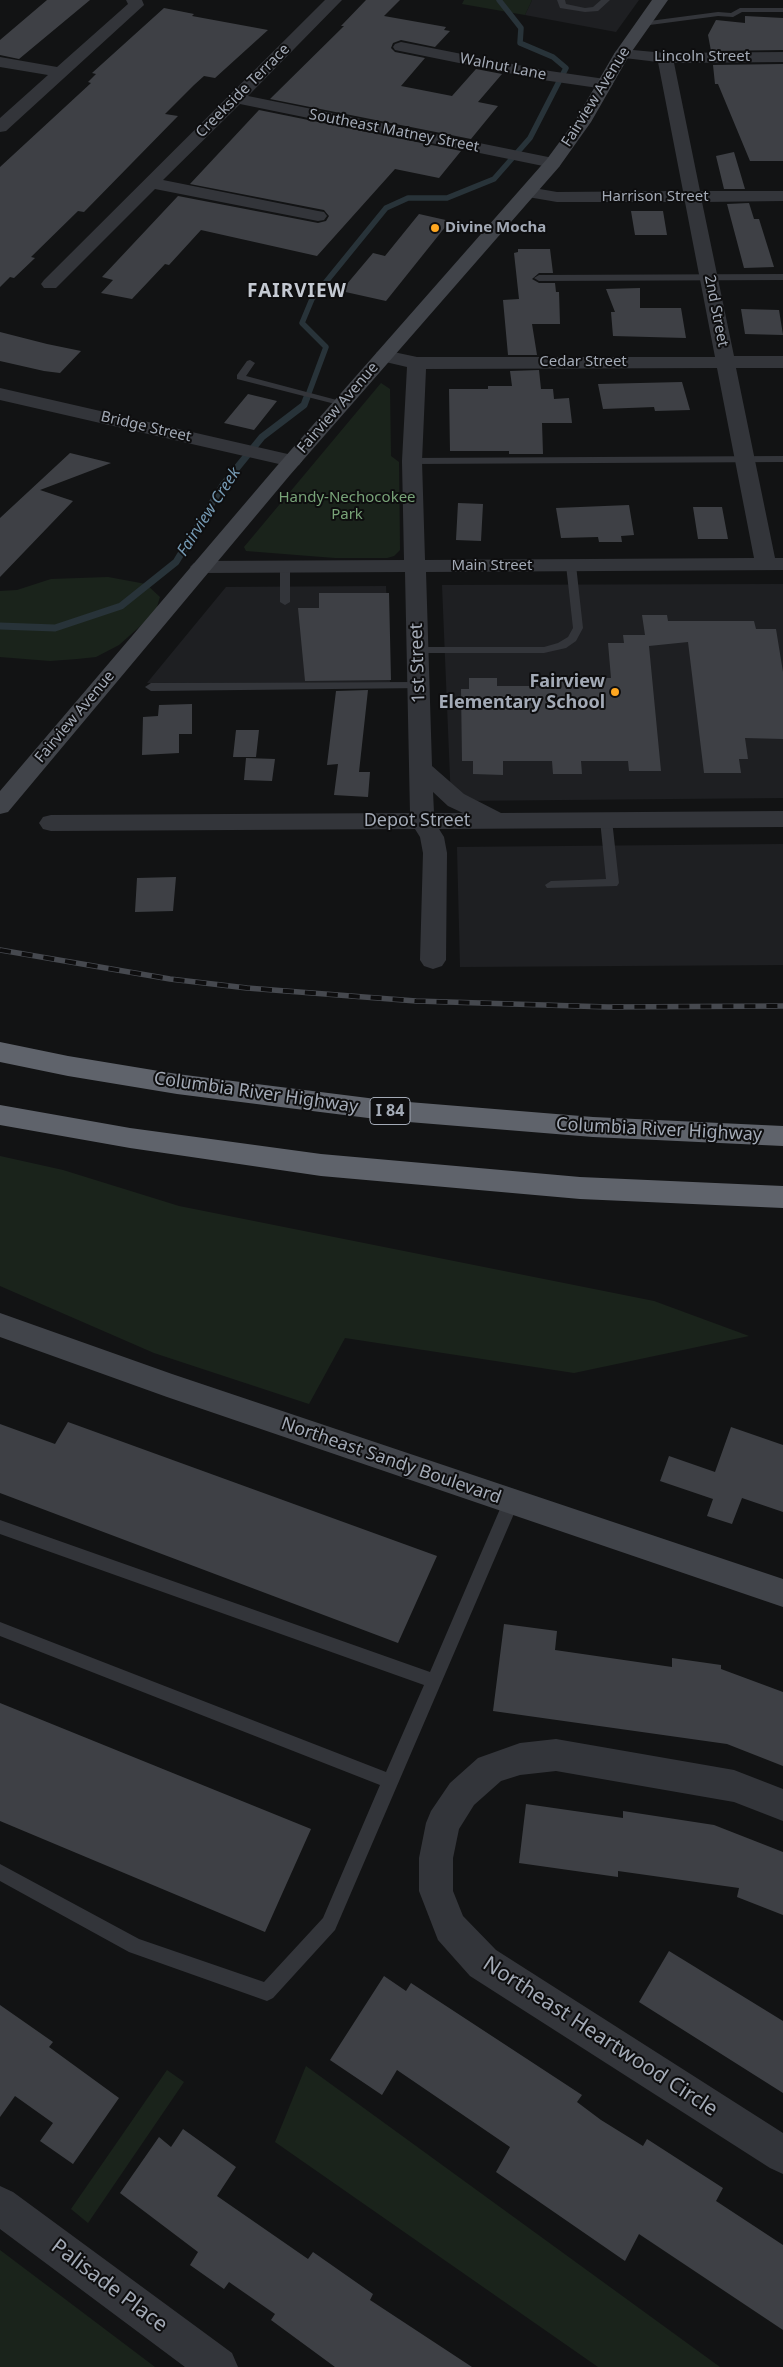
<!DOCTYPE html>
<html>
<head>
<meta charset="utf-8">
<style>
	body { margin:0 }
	canvas { display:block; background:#121314 }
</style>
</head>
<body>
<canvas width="783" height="2367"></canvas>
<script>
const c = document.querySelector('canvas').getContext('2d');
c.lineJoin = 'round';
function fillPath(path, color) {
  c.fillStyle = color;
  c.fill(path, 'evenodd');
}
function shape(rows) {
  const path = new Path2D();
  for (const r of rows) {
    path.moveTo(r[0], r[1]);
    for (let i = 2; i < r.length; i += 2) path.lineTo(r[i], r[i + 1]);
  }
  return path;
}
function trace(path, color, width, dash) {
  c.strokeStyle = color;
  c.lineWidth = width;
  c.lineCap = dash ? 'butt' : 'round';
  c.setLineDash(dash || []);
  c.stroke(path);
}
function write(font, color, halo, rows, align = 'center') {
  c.font = font + ' "Noto Sans",sans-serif';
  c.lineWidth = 4;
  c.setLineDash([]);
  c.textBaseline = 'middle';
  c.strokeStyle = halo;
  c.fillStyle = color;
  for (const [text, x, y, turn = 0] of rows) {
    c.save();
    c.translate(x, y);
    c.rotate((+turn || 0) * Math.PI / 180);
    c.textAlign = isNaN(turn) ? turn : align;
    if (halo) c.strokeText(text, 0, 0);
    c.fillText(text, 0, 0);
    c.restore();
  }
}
const built = shape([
	[532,0,639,0,616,32,525,15],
	[783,584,783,798,451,801,442,585],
	[386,586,390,682,147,683,226,587],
	[783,844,783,965,460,967,457,847]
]);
const green = shape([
	[464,0,532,0,525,15,462,4],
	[381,383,390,389,391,456,399,462,400,550,394,556,387,558,335,558,246,551,244,547],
	[108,577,146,584,160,597,155,613,119,645,96,657,77,659,50,661,0,657,0,591,17,590,51,579],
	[0,1156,63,1170,179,1206,654,1301,749,1336,574,1373,345,1338,309,1404,154,1353,0,1286],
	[306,2066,720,2367,598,2367,275,2142],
	[167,2070,184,2082,88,2223,71,2209],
	[0,2250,155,2367,0,2367]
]);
const streamFar1 = shape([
	[307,398,326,347,302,323,312,299,386,208,408,198,447,198,494,179,530,138,566,68,553,57,520,43,521,28,499,0]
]);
const stream = shape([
	[0,626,55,628,121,606,176,562,223,485,262,437,304,405,307,397]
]);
const building = shape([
	[47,0,90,0,19,59,0,55,0,40],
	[366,0,400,0,384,16,446,27,444,30,450,31,435,47,401,40,393,43,391,48,395,52,425,58,401,86,452,96,476,69,502,74,478,102,498,106,471,139,270,99,344,26,341,26],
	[164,8,194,14,192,16,268,30,215,78,204,76,194,85,165,114,178,116,84,212,78,211,31,257,35,258,14,278,10,277,0,287,0,167,91,83,88,82,96,74,92,73],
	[745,16,783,18,783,50,711,51,708,35,716,20,745,23],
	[783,64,783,161,750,161,718,84,715,84,713,65],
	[259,110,461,151,439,178,395,169,317,256,201,230,169,265,165,264,132,299,101,293,113,280,102,277,178,196,318,223,326,221,329,216,324,210,190,184],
	[734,152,745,189,724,189,716,156],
	[749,203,754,219,759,219,774,267,744,268,727,204],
	[631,211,663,211,667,235,635,235],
	[419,214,450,221,386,301,341,291,373,253,385,256],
	[518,249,550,249,553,273,539,273,532,279,539,283,555,283,556,292,559,292,560,324,532,324,537,355,508,355,503,300,519,299,514,253,518,252],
	[640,288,640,308,681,308,686,338,613,336,611,312,615,312,606,289],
	[741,309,779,310,783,335,745,334],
	[0,332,47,344,81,351,60,373,44,371,0,361],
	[539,370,541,389,553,389,554,399,569,398,572,423,542,423,543,454,509,454,509,451,450,451,449,389,488,389,488,386,512,386,510,371],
	[682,382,690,410,655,411,654,407,603,409,598,384],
	[248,394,277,401,254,430,224,423],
	[70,453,111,463,40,490,73,501,0,577,0,518],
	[458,503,483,504,481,541,456,540],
	[629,505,634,535,621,536,622,542,599,542,598,537,561,538,556,508],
	[693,507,722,507,728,539,698,539],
	[319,593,389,593,391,680,305,681,298,608,319,608],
	[642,615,667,615,668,621,754,621,756,629,776,629,783,672,783,739,745,738,748,759,739,759,741,773,704,773,688,642,649,646,661,771,629,771,628,761,581,761,582,774,553,774,552,761,503,761,503,775,473,774,473,761,462,761,461,689,469,689,469,678,497,678,497,686,544,686,544,677,611,678,608,643,624,643,623,635,645,635],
	[368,690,359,772,370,772,368,797,334,795,338,764,327,765,336,691],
	[192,704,192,734,179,734,179,753,142,755,143,717,158,716,159,705],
	[236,730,259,730,256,757,233,757],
	[246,758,275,759,272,781,244,780],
	[176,877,173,911,135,912,137,878],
	[68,1422,437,1556,398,1643,0,1493,0,1424,55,1444],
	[731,1427,783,1445,783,1512,742,1498,732,1524,707,1516,713,1499,660,1481,669,1456,715,1472],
	[504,1624,557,1631,555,1650,672,1667,672,1658,721,1665,721,1669,783,1692,783,1766,727,1744,493,1711],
	[0,1703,311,1829,265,1932,0,1821],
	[526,1804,623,1818,623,1811,714,1825,783,1852,783,1915,737,1897,739,1888,618,1871,618,1877,519,1863],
	[669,1951,783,2021,783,2093,639,2002],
	[384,1976,406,1991,411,1983,582,2095,577,2102,601,2120,643,2146,647,2139,723,2188,716,2201,783,2245,783,2330,639,2234,625,2261,496,2172,510,2147,397,2070,382,2095,330,2060],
	[0,2005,53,2042,49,2047,119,2098,73,2164,40,2141,53,2123,15,2096,0,2117],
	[183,2129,236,2167,217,2196,308,2259,313,2252,373,2294,370,2300,472,2367,335,2367,271,2320,275,2314,229,2282,224,2289,190,2265,198,2252,120,2193,159,2137,171,2147]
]);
const service = shape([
	[557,0,565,0,566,4,585,8,593,7,601,0,610,0,598,11,585,12,560,8,557,0],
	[740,8,783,8,783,12,742,12,733,17,718,16,642,26,638,24,642,22,718,12,731,13,740,8],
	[783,274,783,280,539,281,534,278,539,275,783,274],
	[250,360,255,363,246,376,348,403,343,406,237,379,237,375,247,361,250,360],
	[783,456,783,462,412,464,407,461,412,458,783,456],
	[571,562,576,565,583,628,576,641,566,648,544,653,418,653,413,650,418,647,544,647,558,643,568,637,573,628,566,565,571,562],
	[285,565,290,568,290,602,285,605,280,602,280,568,285,565],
	[419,682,423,684,423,688,151,691,145,687,151,683,419,682],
	[606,816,612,820,619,883,617,886,547,888,545,885,551,881,606,879,600,820,606,816],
	[511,1495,516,1497,519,1502,335,1930,273,1998,267,2001,129,1952,0,1881,0,1864,139,1939,264,1982,323,1918,380,1785,0,1636,0,1622,386,1772,424,1685,0,1534,0,1520,430,1672,503,1502,506,1497,511,1495]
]);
const minor = shape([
	[126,0,142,0,144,5,6,131,0,132,0,118,48,75,0,67,0,57,57,67,128,4,126,0],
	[325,0,342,0,248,96,553,158,559,159,561,163,559,167,553,168,240,104,163,180,318,211,324,212,327,216,324,220,318,221,155,189,56,288,44,288,41,284,44,280,325,0],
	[401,42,543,70,605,79,611,81,613,84,611,87,605,89,543,80,395,50,393,47,395,44,401,42],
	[622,49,665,53,783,52,783,62,674,63,700,191,783,191,783,201,702,202,734,356,783,356,783,368,736,368,775,558,783,558,783,570,426,572,432,766,464,794,501,813,783,811,783,827,439,829,444,837,447,853,446,960,442,966,433,969,424,966,420,960,423,853,420,837,415,829,51,831,43,829,39,823,43,817,51,815,410,813,405,572,201,573,194,571,190,567,194,563,201,561,404,560,402,461,407,367,377,360,375,356,377,352,384,350,417,357,715,357,685,202,557,202,522,196,519,192,522,188,528,187,557,192,683,191,658,62,616,57,614,54,616,51,622,49],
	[717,368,754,558,425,560,422,461,426,369,717,368],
	[433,792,448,806,463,813,434,813,433,792],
	[0,388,292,455,299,457,302,461,299,465,292,467,0,400,0,388],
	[556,1739,734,1770,783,1789,783,1821,734,1802,556,1771,520,1775,501,1781,474,1805,459,1829,453,1858,453,1891,463,1916,496,1950,783,2133,783,2174,770,2168,470,1976,438,1940,419,1891,419,1858,426,1823,431,1811,450,1783,478,1758,520,1743,556,1739],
	[0,2186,13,2192,232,2353,238,2367,185,2367,0,2229,0,2186]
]);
const secondary = shape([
	[652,0,668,0,630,54,591,122,559,167,290,475,8,812,0,814,0,791,276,467,547,159,575,121,614,54,652,0],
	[0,1313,172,1374,783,1579,783,1607,167,1397,0,1337,0,1313]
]);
const motorway = shape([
	[0,1042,68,1056,177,1074,384,1100,593,1117,783,1126,783,1146,593,1137,384,1120,177,1094,68,1076,0,1062,0,1042],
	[0,1105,130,1128,321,1154,580,1177,783,1186,783,1208,580,1199,321,1176,130,1148,0,1125,0,1105]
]);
const rail = shape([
	[0,950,170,979,247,988,416,1001,608,1007,783,1006]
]);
const markers = [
	[435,228,5,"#ffa720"],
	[615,692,5,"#ffa720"]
];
const farStreetnames = [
	["Lincoln Street",702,57],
	["Walnut Lane",503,67,11],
	["Creekside Terrace",243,91,-45],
	["Fairview Avenue",596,97,-58],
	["Southeast Matney Street",394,131,11],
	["Harrison Street",655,197],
	["2nd Street",716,311,79],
	["Cedar Street",583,362],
	["Fairview Avenue",338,408,-49],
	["Bridge Street",146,427,13],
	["Main Street",492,566],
	["Fairview Avenue",75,717,-50]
];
const farPoinames = [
	["Divine Mocha",445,228]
];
const farParknames = [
	["Handy-Nechocokee",347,498],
	["Park",347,515]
];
const farWaternames = [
	["Fairview Creek",209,512,-57]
];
const shields = [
	[390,1111,40]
];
const shieldNames = [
	["I 84",390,1111]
];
const streetNames = [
	["1st Street",418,663,-92],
	["Depot Street",417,821],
	["Columbia River Highway",256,1093,8],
	["Columbia River Highway",659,1130,3],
	["Northeast Sandy Boulevard",391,1461,19]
];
const poiNames = [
	["Fairview",605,682],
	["Elementary School",605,703]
];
const farDistrictnames = [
	["FAIRVIEW",297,292]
];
const nearStreetnames = [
	["Northeast Heartwood Circle",600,2037,33],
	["Palisade Place",109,2286,37]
];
fillPath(built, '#1e1f22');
fillPath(green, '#1a231b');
trace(streamFar1, '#283339', 5.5);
trace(stream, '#283339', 7);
fillPath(building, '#3e4045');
fillPath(service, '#33353a');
fillPath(minor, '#33353a');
fillPath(secondary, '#41444a');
fillPath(motorway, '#5f636b');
trace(rail, '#46494f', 5.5);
trace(rail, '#0e0e0f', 4, [11]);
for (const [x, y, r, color] of markers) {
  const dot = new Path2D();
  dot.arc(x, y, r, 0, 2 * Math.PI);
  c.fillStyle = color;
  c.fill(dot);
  trace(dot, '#0e0e0f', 2);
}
write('15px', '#a3aab6', '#0e0e0f', farStreetnames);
write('bold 15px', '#a3aab6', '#0e0e0f', farPoinames, 'left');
write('15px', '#78a378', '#0e0e0f', farParknames);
write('italic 16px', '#769bb5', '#0e0e0f', farWaternames);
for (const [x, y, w] of shields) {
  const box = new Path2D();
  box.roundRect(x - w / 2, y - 13.5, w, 27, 4);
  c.fillStyle = '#0e0e0f';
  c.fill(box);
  trace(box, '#a3aab6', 1);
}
write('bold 16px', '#a3aab6', null, shieldNames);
write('18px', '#a3aab6', '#0e0e0f', streetNames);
write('bold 18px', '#a3aab6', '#0e0e0f', poiNames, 'right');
c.letterSpacing = '1px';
write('bold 19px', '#c4c9d2', '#0e0e0f', farDistrictnames);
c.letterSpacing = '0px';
write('21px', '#a3aab6', '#0e0e0f', nearStreetnames);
</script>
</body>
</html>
